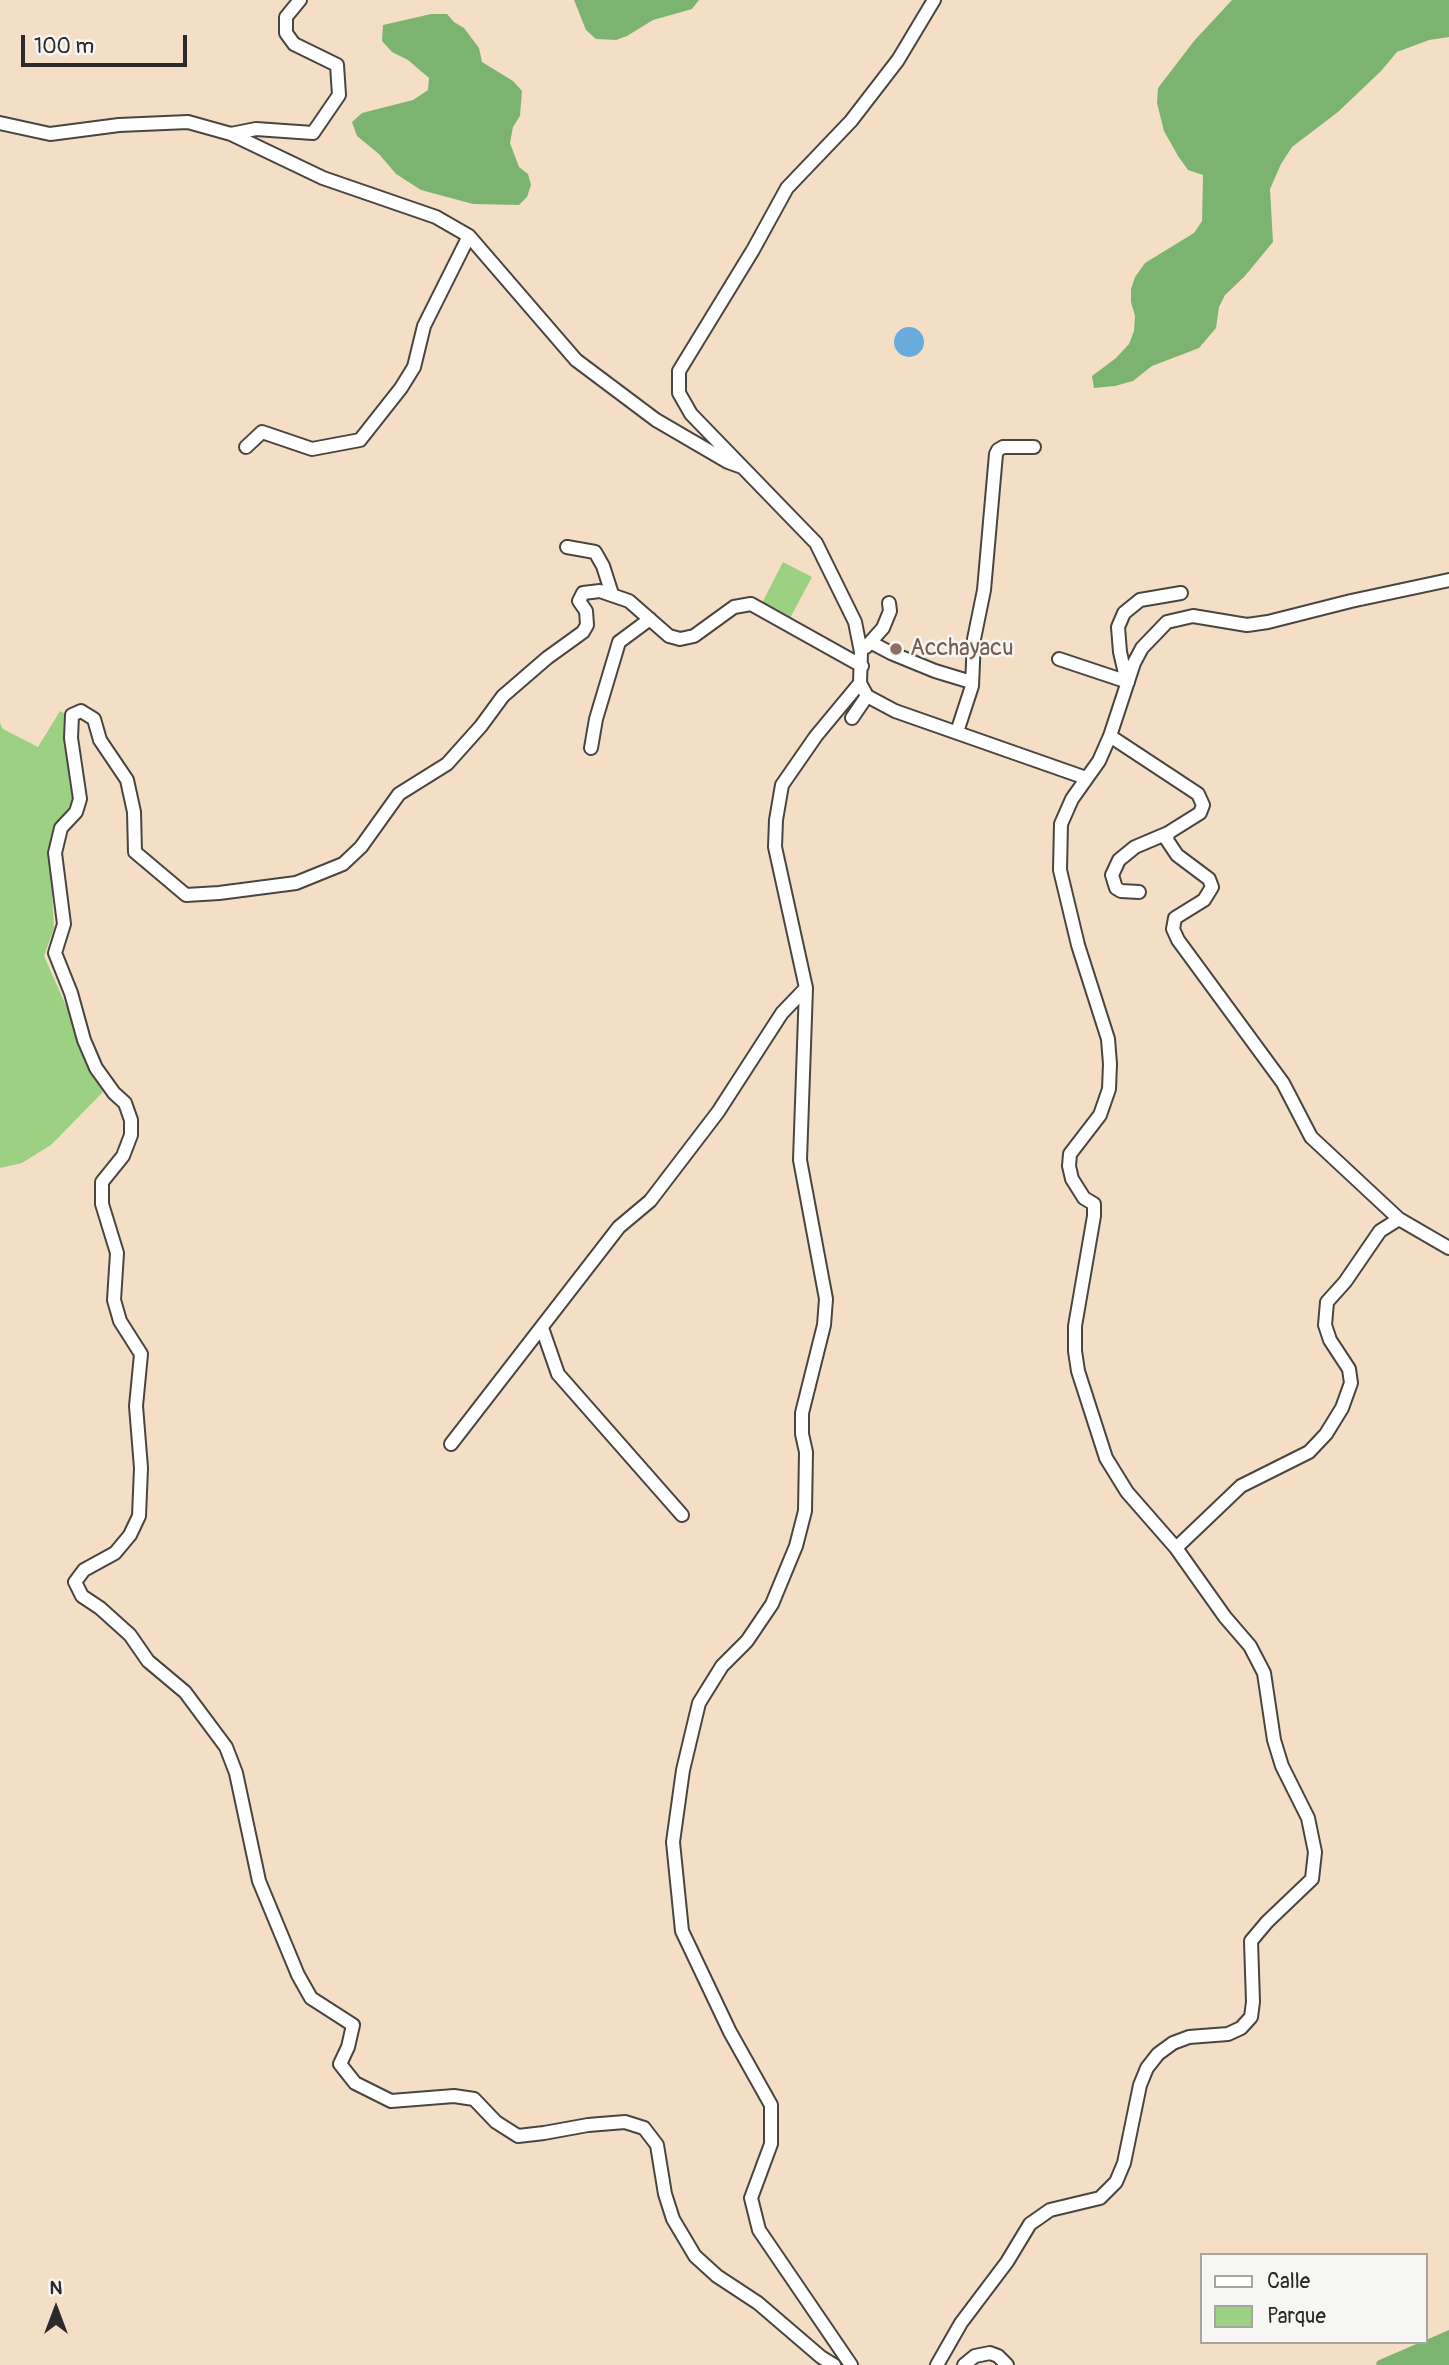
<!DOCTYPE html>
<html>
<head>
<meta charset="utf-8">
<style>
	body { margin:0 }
	#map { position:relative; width:1449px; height:2365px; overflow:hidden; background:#f4dfc6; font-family:Pangolin,sans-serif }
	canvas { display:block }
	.legend { position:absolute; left:1200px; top:2253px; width:228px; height:91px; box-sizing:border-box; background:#f6f6f2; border:2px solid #a5a5a2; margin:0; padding:9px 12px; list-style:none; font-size:21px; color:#2b2b2b }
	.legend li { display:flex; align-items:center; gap:14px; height:35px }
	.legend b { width:35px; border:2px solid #a5a5a2 }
	.north { position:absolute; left:21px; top:2274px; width:70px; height:70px; -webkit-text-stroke:5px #f6f6f2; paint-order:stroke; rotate:0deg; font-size:19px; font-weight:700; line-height:28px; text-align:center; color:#2b2b2b }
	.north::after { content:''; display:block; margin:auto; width:24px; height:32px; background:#2b2b2b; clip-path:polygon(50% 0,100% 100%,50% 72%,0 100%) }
	.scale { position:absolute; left:21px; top:35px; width:166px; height:32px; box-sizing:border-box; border:4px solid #2b2b2b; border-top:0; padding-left:9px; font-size:21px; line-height:24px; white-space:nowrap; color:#2b2b2b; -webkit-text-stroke:5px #f6f6f2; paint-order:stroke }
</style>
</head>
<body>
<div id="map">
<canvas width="1449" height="2365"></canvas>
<ul class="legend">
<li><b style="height:9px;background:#fff"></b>Calle</li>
<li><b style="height:19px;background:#9cd183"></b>Parque</li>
</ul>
<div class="north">N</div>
<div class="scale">100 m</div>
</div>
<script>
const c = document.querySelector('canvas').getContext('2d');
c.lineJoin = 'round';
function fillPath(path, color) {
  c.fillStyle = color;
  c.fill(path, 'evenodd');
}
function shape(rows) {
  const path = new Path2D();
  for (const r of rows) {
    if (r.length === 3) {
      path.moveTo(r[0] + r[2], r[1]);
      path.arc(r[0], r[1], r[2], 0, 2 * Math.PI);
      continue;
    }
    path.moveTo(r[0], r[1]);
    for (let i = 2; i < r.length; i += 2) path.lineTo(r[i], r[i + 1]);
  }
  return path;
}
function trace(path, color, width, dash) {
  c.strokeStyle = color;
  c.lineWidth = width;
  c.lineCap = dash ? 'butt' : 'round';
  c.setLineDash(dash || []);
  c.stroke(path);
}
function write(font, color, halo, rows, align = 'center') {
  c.font = font + ' Pangolin,sans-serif';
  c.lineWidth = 5;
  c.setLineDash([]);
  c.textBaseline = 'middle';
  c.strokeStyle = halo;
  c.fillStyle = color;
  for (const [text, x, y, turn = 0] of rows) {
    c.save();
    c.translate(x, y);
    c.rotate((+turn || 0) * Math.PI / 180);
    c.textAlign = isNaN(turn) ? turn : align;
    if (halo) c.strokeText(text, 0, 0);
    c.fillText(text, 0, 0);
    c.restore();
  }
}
const green = shape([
	[783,562,812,577,789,620,761,605],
	[60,711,71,717,79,797,50,853,54,928,44,956,67,1008,84,1060,103,1092,51,1145,22,1163,0,1168,0,723,3,729,38,747]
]);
const forest = shape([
	[574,0,699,0,692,9,653,20,627,36,616,40,596,39,586,30],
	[1232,0,1449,0,1449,37,1429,40,1397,52,1381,71,1338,112,1292,147,1281,164,1270,189,1273,242,1244,277,1225,295,1219,307,1216,328,1199,348,1152,366,1133,381,1115,386,1094,388,1092,376,1116,358,1129,344,1134,331,1135,316,1131,302,1131,289,1135,277,1145,263,1194,233,1202,221,1203,175,1188,170,1178,156,1164,131,1157,103,1158,88,1194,41],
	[431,14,447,14,454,22,464,28,479,48,482,62,513,81,522,91,520,116,513,127,510,143,519,167,528,174,531,185,527,197,519,205,473,204,421,190,396,174,379,154,357,136,352,122,362,113,413,100,428,90,429,78,408,60,392,52,382,41,383,25],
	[1449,2330,1449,2365,1376,2365,1377,2361,1421,2342,1426,2342,1426,2340]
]);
const water = shape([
	[909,342,15]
]);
const minor = shape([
	[0,123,50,134,119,125,188,122,231,134,323,178,436,217,469,236,576,360,656,420,728,462,742,467],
	[231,134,256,129,313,133,339,95,337,65,294,44,286,33,286,17,300,0],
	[246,447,262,432,312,449,360,440,401,388,414,367,424,326,469,236],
	[567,547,595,552,603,566,612,594],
	[872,643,891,653,935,671,968,681],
	[866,647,883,628,890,611,889,603],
	[1059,659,1128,682],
	[1127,682,1120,652,1118,627,1124,613,1140,600,1181,593],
	[860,683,867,696,895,711,1086,778],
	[852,718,867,696],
	[957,732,972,686,974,639,984,590,996,454,998,450,1003,447,1034,447],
	[1110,736,1198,794,1203,805,1200,813,1168,833,1167,840,1177,855,1209,879,1212,887,1204,900,1175,918,1173,929,1178,940,1283,1083,1311,1137,1399,1219,1449,1248],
	[591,748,596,719,619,642,650,619],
	[1139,892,1121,891,1116,888,1112,875,1119,860,1135,847,1168,833],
	[542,1328,558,1374,682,1515],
	[451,1444,619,1227,650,1201,718,1112,782,1013,806,988],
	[1176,1548,1241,1486,1309,1452,1326,1434,1342,1408,1351,1383,1349,1369,1330,1340,1325,1325,1327,1302,1345,1282,1380,1231,1399,1219],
	[834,2365,821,2357,758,2303,717,2276,695,2256,673,2219,665,2194,657,2145,644,2128,625,2122,588,2125,544,2133,518,2136,496,2122,474,2099,454,2096,391,2101,355,2083,340,2064,348,2047,353,2025,311,1998,298,1975,259,1881,236,1773,226,1747,185,1692,148,1661,130,1635,100,1608,82,1596,75,1582,84,1570,115,1553,130,1535,139,1516,141,1468,136,1406,141,1354,120,1321,114,1300,117,1253,102,1204,102,1182,123,1156,131,1135,131,1120,125,1103,114,1093,96,1068,84,1040,71,993,55,953,64,924,55,853,61,828,76,812,80,799,71,738,72,715,81,711,94,719,100,740,127,780,134,812,135,852,186,895,219,893,296,883,343,864,361,847,399,794,447,764,481,726,503,696,547,658,583,632,587,625,586,611,579,601,583,593,600,591,629,601,669,636,680,639,694,636,734,607,751,604,862,666],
	[851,2365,759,2230,751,2198,771,2144,771,2105,730,2032,682,1931,673,1842,683,1770,699,1703,722,1666,747,1641,772,1604,796,1546,805,1511,806,1452,802,1434,802,1413,824,1325,826,1299,800,1160,806,988,775,847,776,820,782,785,816,736,860,683,861,652,855,622,816,543,691,414,679,393,679,371,753,250,787,188,851,121,898,60,934,0],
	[937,2365,961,2323,1007,2262,1030,2224,1050,2210,1100,2198,1116,2182,1124,2163,1140,2085,1147,2068,1158,2054,1173,2043,1189,2037,1228,2034,1241,2028,1251,2017,1253,2002,1251,1941,1267,1922,1312,1879,1315,1852,1308,1818,1282,1766,1274,1740,1264,1673,1250,1646,1225,1617,1176,1548,1127,1492,1106,1458,1078,1371,1075,1351,1075,1326,1094,1216,1094,1204,1084,1198,1072,1179,1069,1166,1070,1154,1100,1115,1109,1089,1110,1064,1108,1039,1078,945,1060,870,1061,824,1072,799,1099,761,1110,736,1134,663,1142,648,1167,622,1193,616,1247,625,1268,622,1351,601,1449,580],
	[964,2365,975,2356,990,2353,998,2356,1007,2365]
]);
const markers = [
	[896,649,7,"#8d6e63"]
];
const educationNames = [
	["Acchayacu",910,649]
];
fillPath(green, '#9cd183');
fillPath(forest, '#7db371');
fillPath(water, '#68acdd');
trace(minor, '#494642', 16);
trace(minor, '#fff', 12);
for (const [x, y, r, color] of markers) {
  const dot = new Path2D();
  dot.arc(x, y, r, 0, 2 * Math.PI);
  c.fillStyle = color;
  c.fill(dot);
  trace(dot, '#f6f6f2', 2.5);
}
write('23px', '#785e54', '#f6f6f2', educationNames, 'left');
</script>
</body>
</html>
